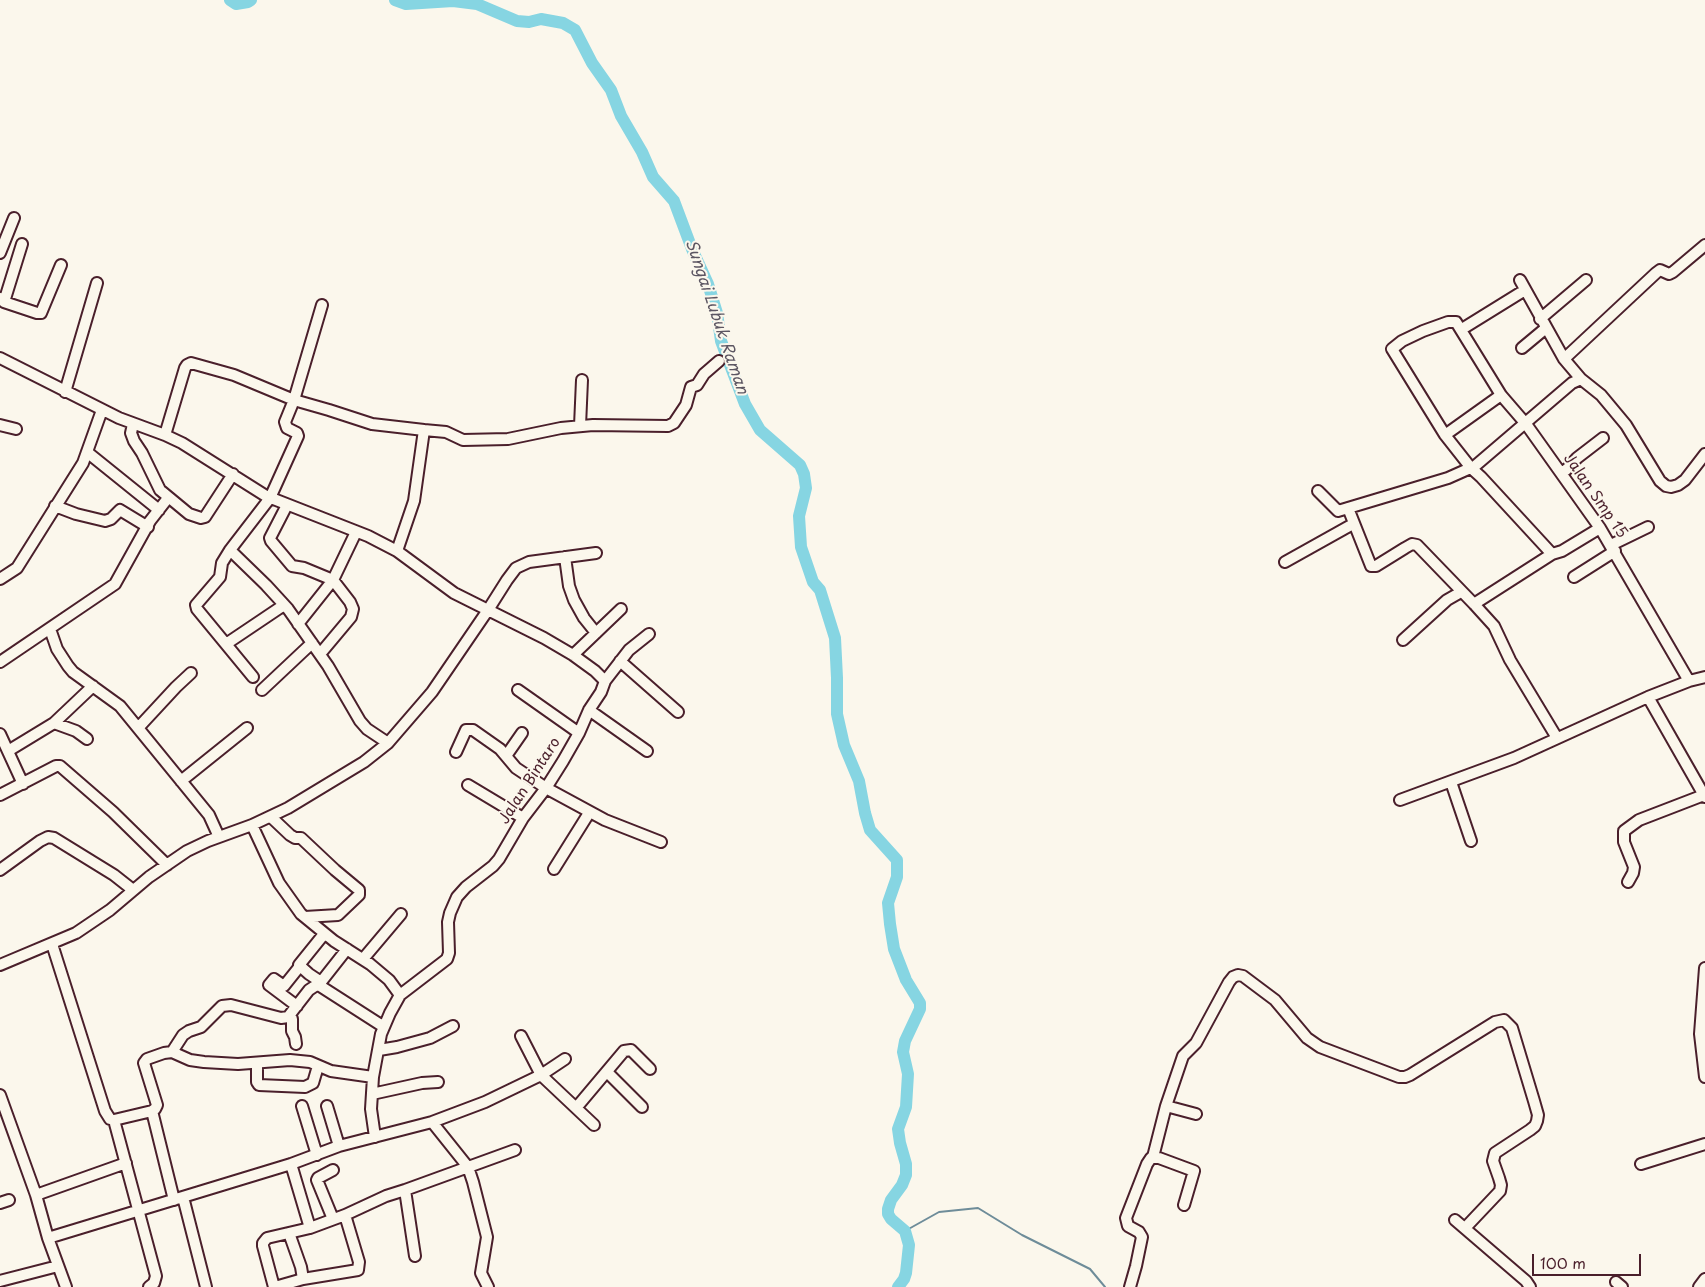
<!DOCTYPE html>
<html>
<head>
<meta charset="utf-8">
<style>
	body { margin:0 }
	#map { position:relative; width:1705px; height:1287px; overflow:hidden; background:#fbf7ec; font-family:"Playpen Sans",sans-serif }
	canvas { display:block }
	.scale { position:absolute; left:1532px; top:1254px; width:109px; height:22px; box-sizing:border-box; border:2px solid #4a1f2b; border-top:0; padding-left:6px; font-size:15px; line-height:18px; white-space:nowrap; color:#4a1f2b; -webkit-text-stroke:4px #fbf7ec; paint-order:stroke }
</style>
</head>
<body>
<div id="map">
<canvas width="1705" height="1287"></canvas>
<div class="scale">100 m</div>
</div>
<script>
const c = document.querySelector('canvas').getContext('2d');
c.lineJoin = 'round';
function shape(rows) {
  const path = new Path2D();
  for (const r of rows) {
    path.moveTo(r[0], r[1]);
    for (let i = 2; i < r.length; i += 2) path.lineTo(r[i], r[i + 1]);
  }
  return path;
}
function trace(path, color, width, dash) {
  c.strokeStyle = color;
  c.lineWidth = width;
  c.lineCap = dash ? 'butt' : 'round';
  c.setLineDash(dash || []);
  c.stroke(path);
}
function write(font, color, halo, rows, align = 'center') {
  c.font = font + ' "Playpen Sans",sans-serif';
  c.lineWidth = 4;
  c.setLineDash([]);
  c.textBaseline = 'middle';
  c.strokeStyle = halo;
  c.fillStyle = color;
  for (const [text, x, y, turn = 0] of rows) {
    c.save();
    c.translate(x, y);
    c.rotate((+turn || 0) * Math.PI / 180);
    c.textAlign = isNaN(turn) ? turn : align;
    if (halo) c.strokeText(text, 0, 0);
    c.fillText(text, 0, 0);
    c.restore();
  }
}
const stream = shape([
	[905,1231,939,1212,978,1208,1022,1235,1090,1269,1105,1287]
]);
const river = shape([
	[230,0,236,4,248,2,251,0],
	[395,0,406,4,453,1,477,4,517,21,529,22,541,19,563,23,575,30,592,63,611,90,621,116,642,152,653,177,674,201,692,249,708,284,717,313,721,341,745,404,760,430,800,465,804,474,806,488,799,516,801,547,813,582,820,590,835,638,837,678,837,714,844,745,859,781,865,813,870,830,897,860,897,877,888,903,890,924,894,949,906,980,920,1003,920,1009,905,1041,903,1052,908,1074,906,1107,898,1129,900,1143,906,1164,906,1175,902,1185,891,1200,888,1209,888,1214,891,1219,905,1231,909,1245,906,1273,904,1279,898,1287]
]);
const minor = shape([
	[0,253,14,218],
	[1520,280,1564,359,1581,379],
	[0,298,4,302,37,313,41,313,61,265],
	[4,302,22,244],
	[1540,319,1586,280],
	[1462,329,1525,290],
	[1522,348,1546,328],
	[0,358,119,418,165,435,182,443,266,496,368,536,397,551,454,593,544,638,573,655,595,671,605,681],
	[1564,359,1656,273,1660,270,1669,274,1673,272,1705,245],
	[65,392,97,283],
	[1501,395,1456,322,1448,322,1423,331,1402,341,1392,349,1445,435,1471,468,1481,477,1552,554,1562,551,1600,528],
	[133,424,131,433,134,441,142,453,160,490,189,514,201,518,205,517,233,474],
	[0,425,16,429],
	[580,426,582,380],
	[165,435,185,368,187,365,191,363,234,375,294,400,329,410,372,424,424,430],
	[1445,435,1501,395,1526,424,1600,528,1689,681],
	[87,452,159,510],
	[1562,473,1567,469,1577,458,1603,438],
	[1318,491,1338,511,1448,478,1475,466,1572,383,1581,379,1601,395,1626,425,1660,481,1666,486,1671,487,1678,485,1685,480,1705,454],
	[287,505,270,538,271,541,292,566,304,568,333,580,350,602,353,609,351,617,320,654],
	[55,506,76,514,105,521,111,519,120,510,148,527],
	[1348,508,1371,566,1376,566,1405,548,1412,544,1417,545,1474,604,1494,626,1510,660,1557,738],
	[1611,545,1648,527],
	[230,550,266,585,288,609,328,666,360,721,367,729,388,743],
	[397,551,414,501,424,430,446,432,463,440,508,439,561,428,593,425,668,426,674,423,686,405,691,387,697,385,704,374,719,361],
	[565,557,569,586,574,600,584,618,596,633],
	[1285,562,1353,524],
	[1574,577,1615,551],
	[0,579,17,568,83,463,102,410],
	[1474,604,1552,554],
	[298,624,333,580,356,532],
	[50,629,57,649,68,666,73,672,120,706,209,815,219,837],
	[1403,640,1447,600,1461,592],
	[226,644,284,605],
	[573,655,621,609],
	[620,661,678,712],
	[0,662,115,584,150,521,168,498],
	[253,677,197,609,196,605,220,577,222,563,230,550,270,498,298,436,297,433,287,428,285,422,294,400,322,305],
	[1705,677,1689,681,1648,697,1705,797],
	[262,690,312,643],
	[518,690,579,733],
	[589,710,647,751],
	[54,723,93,686],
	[138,728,176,687,191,673],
	[0,734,23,784],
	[8,751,54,723,76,731,87,739],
	[456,752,466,730,473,730,500,749,516,768,546,788,605,820,661,842],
	[506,756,522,733],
	[181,781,247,728],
	[1451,782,1471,841],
	[468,785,523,818],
	[0,795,56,766,60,766,113,812,167,865],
	[1400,800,1514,758,1648,697],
	[271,817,290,835,295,838,301,838,335,870,359,890,359,895,338,915,305,917],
	[252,825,279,883,301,914,334,941,370,964,389,980,400,995],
	[554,869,589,813],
	[0,870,40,841,48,837,54,838,114,875,133,890],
	[1628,882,1633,873,1634,867,1624,842,1624,831,1639,820,1704,795],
	[52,944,105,1111,110,1119,114,1120,152,1111,155,1109,157,1105,144,1063,147,1059,164,1053,172,1052,190,1060,204,1062,238,1064,290,1060,310,1062,331,1071,373,1077],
	[363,959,401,914],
	[0,965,76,933,110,910,149,877,187,851,208,841,252,825,288,808,364,762,388,743,432,692,488,610,507,580,516,568,529,562,596,553],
	[1705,968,1700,1034,1705,1077],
	[321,982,347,949],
	[317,984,384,1027],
	[297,1006,269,985,274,979,284,986,300,966],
	[288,1017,292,1019,292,1031,295,1037,296,1044],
	[521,1036,541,1075,565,1059],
	[379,1050,397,1047,430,1038,453,1026],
	[172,1052,183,1035,189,1031,201,1027,222,1006,231,1005,281,1018,288,1017,309,990,321,982,309,974,299,965,324,934],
	[257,1063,257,1082,259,1085,305,1087,313,1083,318,1066],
	[607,1072,642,1107],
	[372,1094,422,1083,438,1082],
	[0,1095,36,1195,48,1238,66,1287],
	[302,1106,317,1155],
	[327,1106,339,1146],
	[576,1108,624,1051,631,1050,650,1069],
	[152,1111,174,1200],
	[1196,1114,1166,1106,1183,1056,1196,1043,1229,982,1233,977,1238,975,1243,976,1275,1000,1307,1038,1320,1047,1399,1077,1405,1077,1410,1075,1495,1022,1504,1020,1512,1028,1534,1101,1538,1115,1537,1121,1535,1126,1530,1130,1495,1153,1493,1161,1499,1178,1501,1185,1500,1191,1465,1228],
	[114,1120,156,1276,154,1283,149,1287],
	[432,1122,468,1167,473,1182,487,1237,481,1273,488,1287],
	[375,1137,371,1109,373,1077,381,1034,390,1013,400,995,447,959,449,953,448,922,450,913,457,897,466,887,493,866,499,859,523,818,546,788,563,761,579,733,589,710,601,692,605,681,629,650,649,634],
	[1153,1157,1166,1106],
	[291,1164,310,1228],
	[1641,1164,1705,1144],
	[333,1170,318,1178,317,1180,333,1219],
	[405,1190,415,1256],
	[36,1195,126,1163],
	[183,1197,206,1287],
	[0,1203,9,1200],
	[1455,1220,1526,1281,1530,1287],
	[289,1233,301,1267,303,1279],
	[48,1238,291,1164,339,1146,432,1122,485,1102,541,1075,594,1125],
	[0,1281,58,1266],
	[1616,1282,1622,1287],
	[274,1287,263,1246,263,1243,267,1238,310,1228,345,1215,386,1196,405,1190,515,1150],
	[275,1287,303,1279,358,1270,359,1262,345,1215],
	[1130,1287,1136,1266,1142,1237,1139,1232,1128,1226,1126,1218,1147,1164,1151,1158,1159,1158,1194,1171,1184,1205],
	[1699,1287,1705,1279]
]);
const streetNames = [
	["Jalan Smp 15",1595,496,55],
	["Jalan Bintaro",530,781,-57]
];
const waterNames = [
	["Sungai Lubuk Raman",716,317,71]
];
trace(stream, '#6e8c99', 2);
trace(river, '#86d5e2', 12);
trace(minor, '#4a1f2b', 14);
trace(minor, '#fbf7ec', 10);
write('15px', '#4a1f2b', '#fbf7ec', streetNames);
write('italic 16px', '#5c5662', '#fbf7ec', waterNames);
</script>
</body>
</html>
